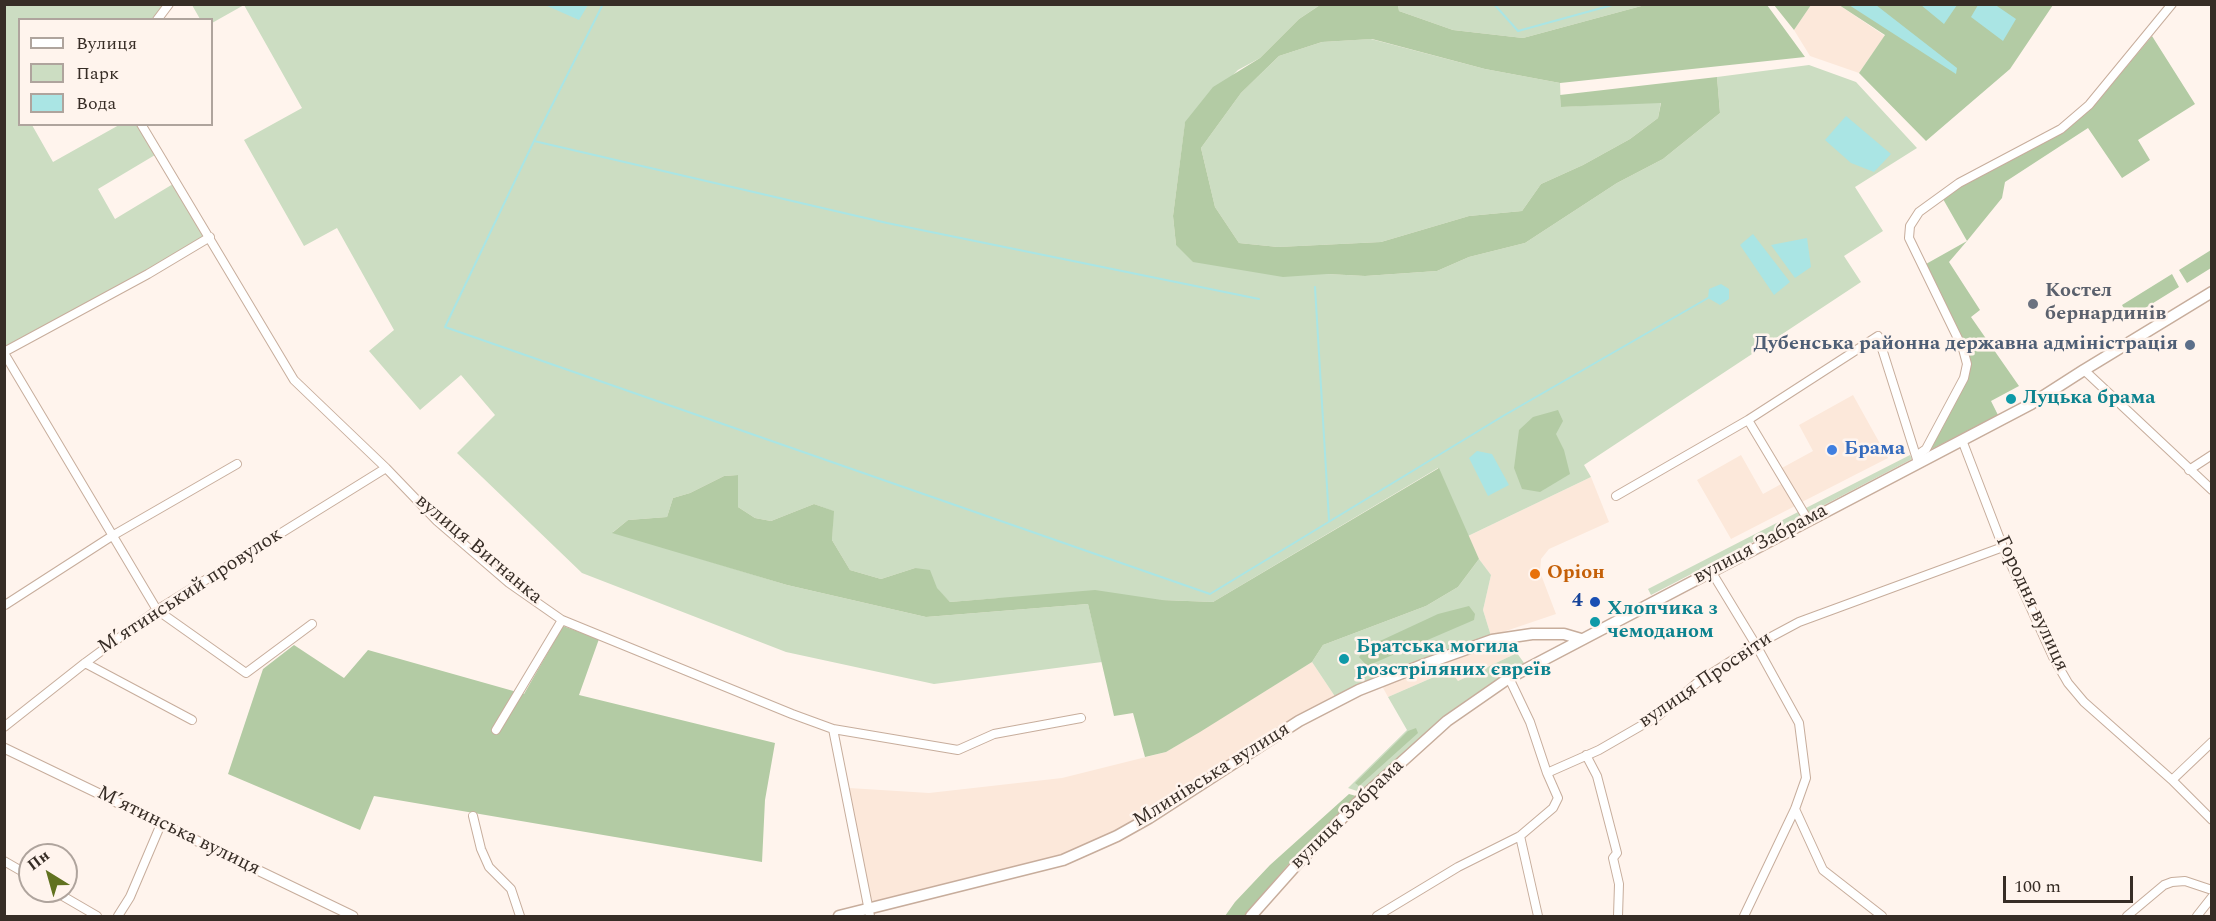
<!DOCTYPE html>
<html>
<head>
<meta charset="utf-8">
<style>
	body { margin:0 }
	#map { position:relative; width:2216px; height:921px; overflow:hidden; background:#fff4ed; font-family:Spectral,serif }
	canvas { display:block }
	.frame { position:absolute; inset:0; border:6px solid #372d26; pointer-events:none }
	.legend { position:absolute; left:18px; top:18px; width:195px; height:108px; box-sizing:border-box; background:#fff4ed; border:2px solid #afa49d; margin:0; padding:8px 10px; list-style:none; font-size:18px; color:#372d26 }
	.legend li { display:flex; align-items:center; gap:12px; height:30px }
	.legend b { width:30px; border:2px solid #afa49d }
	.north { position:absolute; left:18px; top:843px; width:60px; height:60px; box-sizing:border-box; background:#fff4ed; border:2px solid #afa49d; border-radius:50%; rotate:323deg; font-size:16px; font-weight:700; line-height:24px; text-align:center; color:#372d26 }
	.north::after { content:''; display:block; margin:auto; width:21px; height:27px; background:#617220; clip-path:polygon(50% 0,100% 100%,50% 72%,0 100%) }
	.scale { position:absolute; left:2003px; top:876px; width:130px; height:27px; box-sizing:border-box; border:3px solid #372d26; border-top:0; padding-left:8px; font-size:18px; line-height:21px; white-space:nowrap; color:#372d26; -webkit-text-stroke:4px #fff4ed; paint-order:stroke }
</style>
</head>
<body>
<div id="map">
<canvas width="2216" height="921"></canvas>
<div class="frame"></div>
<ul class="legend">
<li><b style="height:8px;background:#fff"></b>Вулиця</li>
<li><b style="height:16px;background:#ccddc2"></b>Парк</li>
<li><b style="height:16px;background:#aae5e4"></b>Вода</li>
</ul>
<div class="north">Пн</div>
<div class="scale">100 m</div>
</div>
<script>
const c = document.querySelector('canvas').getContext('2d');
c.lineJoin = 'round';
function fillPath(path, color) {
  c.fillStyle = color;
  c.fill(path, 'evenodd');
}
function shape(rows) {
  const path = new Path2D();
  for (const r of rows) {
    path.moveTo(r[0], r[1]);
    for (let i = 2; i < r.length; i += 2) path.lineTo(r[i], r[i + 1]);
  }
  return path;
}
function trace(path, color, width, dash) {
  c.strokeStyle = color;
  c.lineWidth = width;
  c.lineCap = dash ? 'butt' : 'round';
  c.setLineDash(dash || []);
  c.stroke(path);
}
function write(font, color, halo, rows, align = 'center') {
  c.font = font + ' Spectral,serif';
  c.lineWidth = 5;
  c.setLineDash([]);
  c.textBaseline = 'middle';
  c.strokeStyle = halo;
  c.fillStyle = color;
  for (const [text, x, y, turn = 0] of rows) {
    c.save();
    c.translate(x, y);
    c.rotate((+turn || 0) * Math.PI / 180);
    c.textAlign = isNaN(turn) ? turn : align;
    if (halo) c.strokeText(text, 0, 0);
    c.fillText(text, 0, 0);
    c.restore();
  }
}
const built = shape([
	[1811,5,1839,5,1885,36,1859,73,1810,56,1794,30],
	[1853,395,1888,458,1800,503,1780,469,1813,451,1799,425],
	[1741,455,1763,494,1783,483,1797,505,1731,539,1697,480],
	[1591,477,1609,522,1549,549,1541,559,1540,572,1556,614,1491,636,1483,610,1491,575,1479,559,1468,536],
	[1510,641,1517,653,1458,681,1450,670,1388,697,1382,686,1493,644],
	[1312,662,1336,698,1147,815,1116,832,1061,856,872,903,849,788,929,793,1062,778,1166,752]
]);
const green = shape([
	[6,4,165,5,152,19,20,20,20,124,32,125,53,162,119,125,137,125,155,155,98,189,115,219,173,184,205,236,147,271,5,348,5,6],
	[545,4,578,19,588,4,1320,5,1299,19,1260,58,1238,70,1185,123,1173,216,1176,245,1327,274,1365,276,1437,271,1469,257,1525,243,1617,183,1663,159,1720,113,1717,77,1809,65,1856,82,1917,148,1855,187,1883,231,1844,256,1861,282,1584,465,1591,477,1468,536,1438,468,1213,602,1162,600,1000,598,950,602,915,568,881,579,850,570,832,540,833,511,814,504,771,521,755,518,738,507,738,475,724,476,690,493,673,498,667,517,628,520,613,532,787,585,926,617,1088,604,1102,662,934,684,786,652,582,573,457,453,495,415,461,375,420,410,369,351,394,330,337,228,304,246,244,140,302,108,244,5,212,23,212,20,200,19,192,5],
	[1398,5,1645,5,1523,38,1453,30,1399,11],
	[1371,39,1485,69,1560,83,1561,107,1661,102,1658,118,1630,139,1583,165,1541,184,1522,211,1469,216,1381,242,1278,247,1239,243,1215,207,1201,148,1241,93,1279,56,1322,42],
	[1910,455,1912,459,1807,514,1804,509],
	[1800,511,1803,516,1651,595,1648,589],
	[1479,559,1491,575,1483,610,1491,636,1336,698,1312,662,1323,645,1426,606,1458,587],
	[1517,653,1524,663,1444,717,1360,792,1348,788,1407,730,1388,697,1450,670,1458,681]
]);
const forest = shape([
	[1320,5,1398,5,1399,11,1453,30,1523,38,1645,5,1767,5,1805,57,1560,83,1485,69,1372,39,1322,42,1279,56,1241,93,1201,148,1215,207,1239,243,1278,247,1381,242,1469,216,1522,211,1541,184,1583,165,1630,139,1658,118,1661,103,1561,107,1560,95,1717,77,1720,113,1663,159,1617,183,1525,243,1469,257,1437,271,1365,276,1327,274,1283,277,1193,262,1176,245,1173,216,1185,122,1213,87,1260,58,1299,19],
	[1774,5,1811,5,1794,30],
	[1839,5,2053,5,2010,69,1926,141,1859,73,1885,35],
	[2152,36,2195,104,2138,140,2150,160,2122,178,2088,128,2005,182,2002,198,1967,241,1949,262,1980,310,1971,317,2019,386,1991,401,1998,415,1930,450,1968,379,1971,364,1967,347,1926,264,1967,241,1943,199,1961,186,2063,132,2092,108],
	[2211,250,2211,268,2187,283,2179,270],
	[2172,274,2179,287,2129,318,2122,305],
	[1558,410,1563,421,1556,434,1564,450,1570,474,1540,492,1522,489,1514,468,1519,430,1533,417],
	[1439,468,1479,559,1458,587,1426,606,1323,645,1312,662,1200,732,1166,752,1145,757,1133,713,1114,716,1088,604,926,617,787,585,612,533,628,520,667,517,673,498,690,493,724,476,738,475,738,507,755,518,771,521,814,504,834,511,832,540,850,570,881,579,915,568,930,570,937,588,950,602,1095,590,1162,600,1213,602],
	[1469,606,1475,614,1474,620,1367,666,1359,657,1367,647,1438,614],
	[563,626,599,639,579,695,775,743,765,800,762,862,374,796,360,830,228,774,263,669,294,645,344,678,368,650,524,694],
	[1416,728,1418,733,1359,786,1355,783,1408,731],
	[1349,794,1356,796,1294,858,1244,916,1225,916,1235,902,1270,865]
]);
const water = shape([
	[1994,4,2016,19,2003,41,1971,17,1978,5],
	[545,5,588,5,579,20],
	[1849,5,1876,5,1957,68,1956,74],
	[1921,5,1957,5,1944,24],
	[1846,116,1891,154,1874,172,1851,163,1825,140],
	[1753,234,1790,282,1774,295,1740,245],
	[1807,238,1811,267,1795,278,1771,245],
	[1721,284,1729,289,1729,299,1720,305,1708,298,1709,289],
	[1477,451,1492,454,1509,485,1488,496,1469,458]
]);
const stream = shape([
	[603,4,534,141,445,327,1210,594,1503,416,1708,298],
	[1494,4,1518,31,1616,4],
	[534,141,887,223,1259,299],
	[1315,287,1329,520]
]);
const minor = shape([
	[157,20,169,4],
	[141,124,294,380,386,468,437,521,509,583,562,620,792,714,833,729,958,750,994,734,1081,718],
	[4,352,148,274,210,237],
	[4,353,157,610,246,673,312,624],
	[2084,370,2212,490],
	[1748,420,1808,520],
	[1962,440,2003,547,2053,657,2068,683,2084,702,2172,780,2212,820],
	[1918,463,1916,456,1926,449,1964,378,1967,364,1963,349,1909,238,1910,226,1919,212,1959,183,2061,129,2089,105,2172,4],
	[2189,470,2212,455],
	[1616,496,1748,420,1878,336,1916,456],
	[1711,571,1756,645,1799,723,1806,778,1795,809,1744,916],
	[5,605,112,536,237,464],
	[85,663,192,720],
	[4,727,85,663,157,610,386,468],
	[833,729,870,916],
	[496,730,562,620],
	[1586,755,1597,776,1617,853,1613,858,1619,884,1618,916],
	[1547,773,1599,750,1658,716,1698,682,1756,645,1799,622,2003,547],
	[2172,780,2212,742],
	[1795,809,1823,870,1882,916],
	[473,816,481,849,489,867,511,889,520,916],
	[1520,836,1538,916],
	[4,861,30,876],
	[54,891,97,916],
	[118,916,130,897,161,824],
	[1377,916,1458,867,1520,836,1553,808,1558,798,1547,773,1530,722,1509,678],
	[2127,916,2164,885,2172,882,2185,881,2212,890],
	[2197,916,2212,897]
]);
const tertiary = shape([
	[4,748,353,916]
]);
const secondary = shape([
	[839,916,1063,860,1117,836,1149,818,1299,721,1359,690,1425,664,1492,640,1532,634,1564,634,1581,639],
	[1251,916,1299,862,1364,796,1447,721,1509,678,2031,404,2084,370,2212,292]
]);
const markers = [
	[2033,304,6,"#6b7280"],
	[2190,345,6,"#5c6f8a"],
	[2011,399,6,"#0f9aa8"],
	[1832,450,6,"#3f7fe0"],
	[1535,574,6,"#e8710a"],
	[1595,602,6,"#1a4fb4"],
	[1595,622,6,"#0f9aa8"],
	[1344,659,6,"#0f9aa8"]
];
const worshipNames = [
	["Костел",2045,292],
	["бернардинів",2045,315]
];
const serviceNames = [
	["Дубенська районна державна адміністрація",2178,345]
];
const cultureNames = [
	["Луцька брама",2023,399],
	["Хлопчика з",1607,610],
	["чемоданом",1607,633],
	["Братська могила",1356,648],
	["розстріляних євреїв",1356,671]
];
const shopNames = [
	["Брама",1844,450]
];
const streetNames = [
	["вулиця Забрама",1761,545,-28],
	["вулиця Вигнанка",478,550,40],
	["Мʼятинський провулок",191,592,-33],
	["Городня вулиця",2031,604,65],
	["вулиця Просвіти",1706,681,-34],
	["Млинівська вулиця",1212,776,-32],
	["вулиця Забрама",1348,815,-44],
	["Мʼятинська вулиця",178,832,26]
];
const foodNames = [
	["Оріон",1547,574]
];
const transitNames = [
	["4",1583,602]
];
fillPath(built, '#fce8da');
fillPath(green, '#ccddc2');
fillPath(forest, '#b3cba4');
fillPath(water, '#aae5e4');
trace(stream, '#aae5e4', 2);
trace(minor, '#c7ad9c', 10);
trace(tertiary, '#c7ad9c', 11);
trace(secondary, '#c7ad9c', 13);
trace(minor, '#fff', 8);
trace(tertiary, '#fff', 9);
trace(secondary, '#fff', 10);
for (const [x, y, r, color] of markers) {
  const dot = new Path2D();
  dot.arc(x, y, r, 0, 2 * Math.PI);
  c.fillStyle = color;
  c.fill(dot);
  trace(dot, '#fff4ed', 2);
}
write('bold 20px', '#5b616d', '#fff4ed', worshipNames, 'left');
write('bold 20px', '#4e5e75', '#fff4ed', serviceNames, 'right');
write('bold 20px', '#0d838f', '#fff4ed', cultureNames, 'left');
write('bold 20px', '#366cbe', '#fff4ed', shopNames, 'left');
write('20px', '#372d26', '#fff4ed', streetNames);
write('bold 20px', '#c56008', '#fff4ed', foodNames, 'left');
write('bold 20px', '#164399', '#fff4ed', transitNames, 'right');
</script>
</body>
</html>
